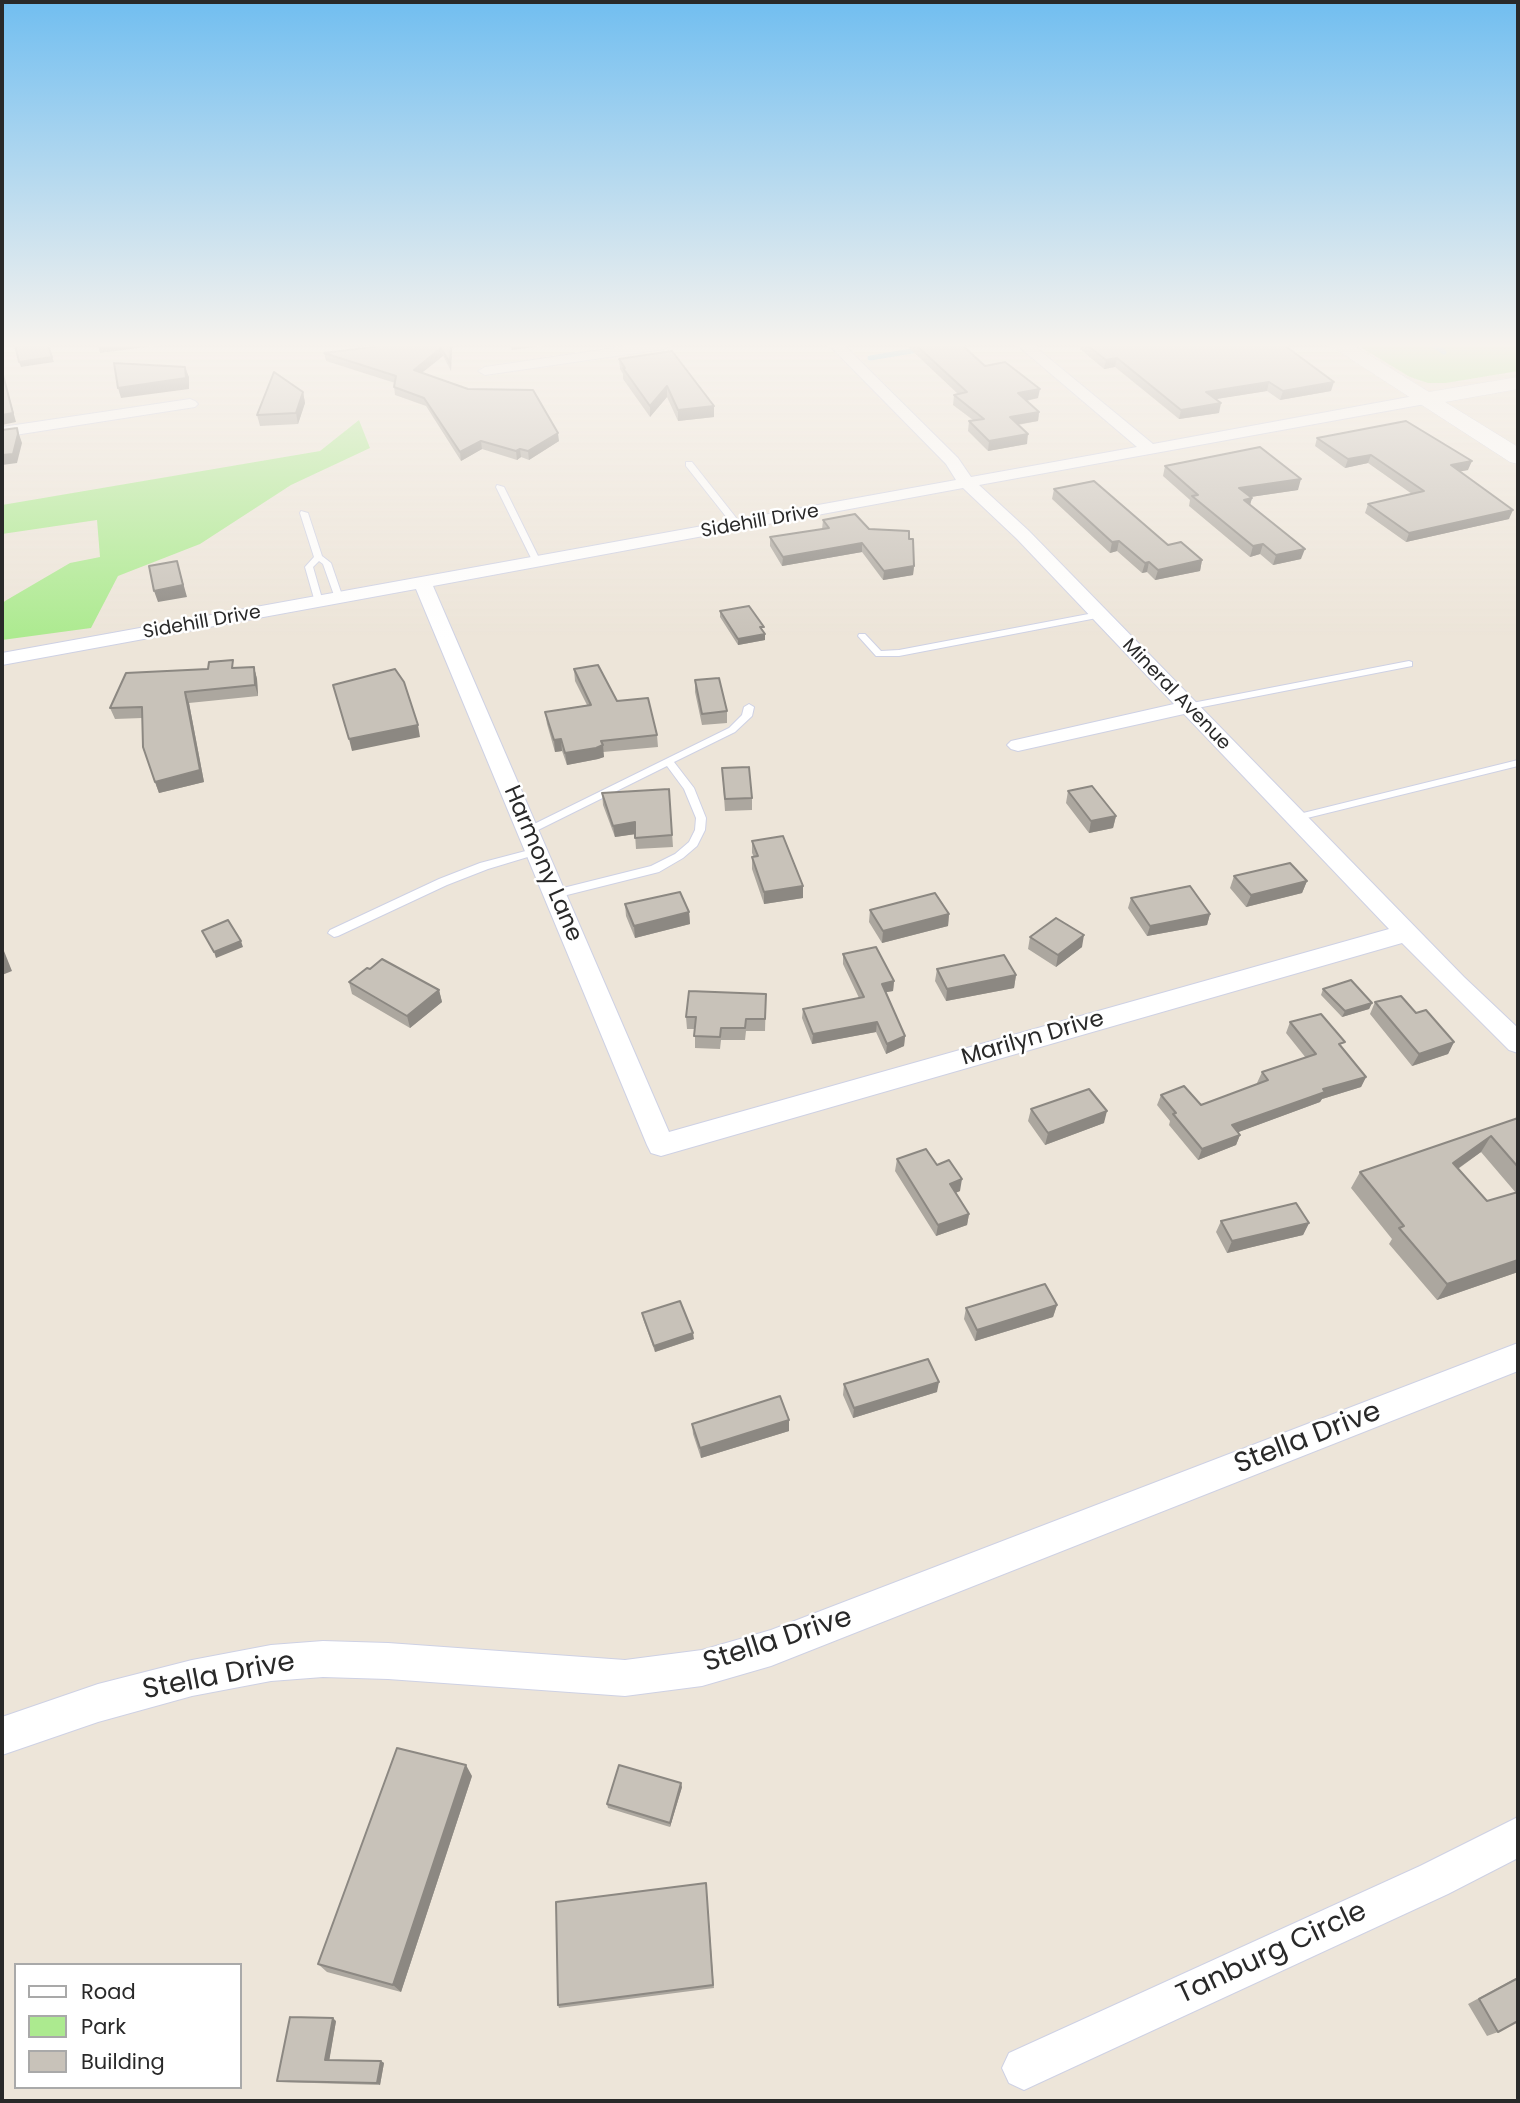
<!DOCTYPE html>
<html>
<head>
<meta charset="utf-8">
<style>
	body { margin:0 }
	#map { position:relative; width:1520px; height:2103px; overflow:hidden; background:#ede5d9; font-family:Poppins,sans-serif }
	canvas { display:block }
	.frame { position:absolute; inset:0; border:4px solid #292929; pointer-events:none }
	.legend { position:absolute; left:14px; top:1963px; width:228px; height:126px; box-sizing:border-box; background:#fff; border:2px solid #a9a9a9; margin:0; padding:9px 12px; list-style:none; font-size:21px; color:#292929 }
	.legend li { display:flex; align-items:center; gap:14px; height:35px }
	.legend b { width:35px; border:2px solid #a9a9a9 }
</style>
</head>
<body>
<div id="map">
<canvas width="1520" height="2103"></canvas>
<div class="frame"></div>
<ul class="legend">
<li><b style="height:9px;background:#fff"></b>Road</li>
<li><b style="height:19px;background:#acea8f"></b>Park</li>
<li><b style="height:19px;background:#c8c2b9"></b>Building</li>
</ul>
</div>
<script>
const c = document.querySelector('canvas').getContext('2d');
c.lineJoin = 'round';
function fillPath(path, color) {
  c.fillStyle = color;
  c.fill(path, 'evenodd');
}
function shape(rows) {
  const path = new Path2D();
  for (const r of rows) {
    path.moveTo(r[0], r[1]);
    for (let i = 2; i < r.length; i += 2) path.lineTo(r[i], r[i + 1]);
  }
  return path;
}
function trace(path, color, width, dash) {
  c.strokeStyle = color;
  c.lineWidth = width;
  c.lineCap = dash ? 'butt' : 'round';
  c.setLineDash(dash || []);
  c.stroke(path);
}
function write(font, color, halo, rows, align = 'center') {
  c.font = font + ' Poppins,sans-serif';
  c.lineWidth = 5;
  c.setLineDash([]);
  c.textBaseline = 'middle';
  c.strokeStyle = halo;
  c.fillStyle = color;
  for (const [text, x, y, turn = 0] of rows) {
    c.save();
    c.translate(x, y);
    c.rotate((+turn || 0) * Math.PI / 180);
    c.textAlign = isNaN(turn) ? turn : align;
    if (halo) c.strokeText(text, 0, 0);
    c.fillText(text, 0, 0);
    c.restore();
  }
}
const green = shape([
	[1357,345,1518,345,1518,371,1446,383,1428,383,1410,377],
	[359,420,370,448,291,485,200,544,118,576,91,628,2,640,2,604,5,601,70,563,100,557,97,520,2,534,2,505,320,451]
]);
const stream = shape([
	[1433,345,1444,352],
	[870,358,924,349]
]);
const lane = shape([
	[686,462,692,462,741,524,741,528,735,528,686,466,686,462],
	[497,485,504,487,541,562,540,564,533,562,496,487,497,485],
	[301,511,308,513,322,556,331,563,343,598,342,600,335,598,323,564,319,561,313,567,323,602,319,605,315,602,305,567,314,557,300,513,301,511],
	[1099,612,1102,613,1102,617,899,656,876,656,858,636,859,634,865,634,881,651,899,650,1099,612],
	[1409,661,1412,662,1412,666,1187,710,1182,707,1187,704,1409,661],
	[749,704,754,707,752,716,735,732,674,762,694,788,706,818,705,830,697,846,683,858,659,872,555,898,551,897,549,894,551,891,651,866,675,854,689,842,695,830,696,818,684,789,667,766,532,833,524,833,523,831,524,829,729,728,742,715,744,707,749,704],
	[1518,760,1518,766,1295,821,1290,818,1295,815,1518,760],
	[537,848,541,849,542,851,541,853,488,869,447,885,338,936,334,937,328,933,330,930,439,879,480,863,537,848]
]);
const street = shape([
	[635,345,671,345,664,349,485,375,478,371,485,367,635,345],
	[829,345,844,345,958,458,971,477,1137,447,1017,345,1033,345,1153,444,1425,394,1430,396,1433,399,1430,402,1425,404,979,485,1029,531,1464,977,1518,1028,1518,1053,1509,1050,1402,943,661,1156,651,1153,647,1145,416,589,2,665,2,653,956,480,946,464,829,345],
	[963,488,1017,539,1174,704,1011,741,1007,745,1011,749,1018,751,1184,714,1389,929,669,1132,433,586,963,488],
	[190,399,195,401,198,404,195,407,2,437,2,427,190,399],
	[1518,1343,1518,1371,771,1666,702,1686,625,1696,388,1679,323,1677,271,1681,192,1696,98,1722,2,1755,2,1717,98,1684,192,1660,271,1645,323,1641,388,1643,625,1660,702,1650,771,1630,1518,1343],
	[1518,1817,1518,1858,1448,1894,1039,2083,1024,2090,1009,2083,1002,2068,1009,2053,1420,1866,1518,1817]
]);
const secondary = shape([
	[1329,345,1353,345,1429,392,1518,377,1518,389,1445,402,1518,447,1518,464,1510,462,1329,345]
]);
const wall = shape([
	[388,345,457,345,452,348,451,371,443,356,422,373,559,441,529,460,521,457,517,460,482,449,461,461,426,406,395,395,394,387,395,383,326,361,324,353],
	[906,345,962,345,985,366,1038,398,1027,401,1039,412,1038,421,1018,425,1027,444,988,451,968,431,969,421,973,420,953,405,954,395,958,394],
	[1079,345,1284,345,1331,391,1280,400,1267,391,1216,399,1219,413,1179,419,1115,367,1104,369,1080,349,1080,346],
	[672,351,714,417,678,421,667,397,650,417,623,379,623,374,620,369,619,359],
	[303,392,305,403,298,424,260,426,257,415],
	[1317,438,1468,470,1459,471,1509,519,1406,542,1365,513,1368,504,1412,494,1368,463,1345,468,1315,446],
	[1165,466,1298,490,1250,497,1252,498,1250,505,1301,559,1273,565,1260,554,1250,557,1189,506,1190,500,1163,476],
	[1054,489,1168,545,1202,560,1200,571,1155,580,1147,572,1142,573,1117,551,1110,553,1052,499],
	[823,520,909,539,914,566,913,575,883,580,862,552,782,566,770,546,770,537,822,529],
	[720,611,764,632,765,640,738,645,720,617],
	[254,667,257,679,258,696,189,703,204,782,159,793,155,782,142,718,115,719,110,708,236,668],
	[574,669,617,701,657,735,658,747,603,752,604,757,598,759,567,765,562,751,555,752,547,724,545,712,587,705,575,681],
	[695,680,727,711,727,723,702,725,695,692],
	[722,768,752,798,752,810,725,811],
	[669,789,673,847,636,849,635,834,615,837,603,805,602,793],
	[1068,791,1116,816,1113,828,1089,833,1066,803],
	[752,841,803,886,803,898,764,904,752,869,752,857,754,857,752,853],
	[1234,876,1307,881,1302,893,1246,907,1230,888],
	[1131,898,1210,914,1207,925,1147,936,1128,908],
	[625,904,689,912,690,924,635,938,626,916],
	[870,910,949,914,948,926,882,943,869,922],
	[1030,937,1082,947,1056,967,1028,949],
	[843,954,894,981,893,991,886,992,905,1036,904,1046,886,1054,876,1032,812,1044,802,1018,803,1009,859,998,843,964],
	[937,969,1016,975,1014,988,946,1001,935,981],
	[349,982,439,990,442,1002,410,1028,352,994],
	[1323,989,1372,1003,1369,1009,1342,1017,1321,995],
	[766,994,765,1031,746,1031,745,1040,721,1040,720,1049,695,1048,695,1029,687,1029,686,1017],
	[1375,1002,1416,1013,1454,1042,1448,1054,1412,1066,1370,1014],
	[1290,1022,1342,1048,1366,1077,1361,1087,1322,1099,1320,1102,1238,1132,1240,1135,1236,1145,1198,1160,1169,1125,1170,1121,1157,1105,1161,1095,1201,1105,1258,1084,1257,1083,1262,1072,1306,1058,1286,1033],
	[1031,1109,1104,1123,1045,1145,1028,1121],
	[1518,1118,1518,1272,1437,1300,1389,1244,1392,1239,1351,1188,1360,1172],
	[1481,1152,1516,1193,1487,1201,1458,1169],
	[897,1159,937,1165,960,1191,955,1193,969,1214,967,1225,936,1236,895,1171],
	[1221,1221,1309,1223,1303,1235,1227,1253,1216,1232],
	[1057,1305,1053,1317,975,1341,964,1319,966,1308],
	[642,1313,694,1339,655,1352,643,1319],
	[844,1384,937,1392,853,1418,843,1395],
	[692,1424,789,1431,701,1458,693,1434],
	[472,1776,401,1992,327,1972,318,1964],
	[682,1787,670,1827,608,1808,607,1804],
	[706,1883,714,1988,559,2008,558,2005],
	[1518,1977,1518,2021,1498,2032,1487,2036,1468,2004],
	[336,2021,329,2060,381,2061,384,2063,380,2085,281,2082,277,2081]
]);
const shadedWall = shape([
	[48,345,54,362,21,367,19,362],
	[98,345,161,345,100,353],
	[451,345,457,345,452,348,451,371,450,363],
	[511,345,549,345,512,350],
	[441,348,443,356,415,378,414,370],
	[1117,358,1115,367,1104,369,1106,360],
	[185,367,189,377,189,389,121,398,118,388],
	[2,370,16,422,2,425],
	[1269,382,1267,391,1204,401,1206,392],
	[1334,382,1331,391,1280,400,1283,391],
	[667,386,667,397,650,417,650,406],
	[1040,389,1038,398,1017,402,1018,393],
	[303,392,305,403,298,424,296,413],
	[1221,403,1219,413,1179,419,1181,410],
	[714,406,714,417,678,421,678,410],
	[1039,412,1038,421,1008,426,1010,417],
	[17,428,22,443,17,463,2,465,2,455],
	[558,433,559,441,529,460,528,451],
	[1028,434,1027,444,988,451,989,441],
	[481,441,482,449,461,461,460,452],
	[520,449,521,457,517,460,516,451],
	[1371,455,1368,463,1345,468,1348,459],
	[1472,461,1468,470,1447,474,1451,465],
	[1301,479,1298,490,1237,499,1239,488],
	[1252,498,1249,508,1244,500],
	[1513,510,1509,519,1406,542,1409,533],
	[1119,541,1117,551,1110,553,1112,542],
	[862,543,862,552,782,566,783,557],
	[1263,544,1260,554,1250,557,1253,546],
	[1305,549,1301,559,1273,565,1276,555],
	[1202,560,1200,571,1155,580,1158,570],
	[177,561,187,597,158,602,154,591],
	[1149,562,1147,572,1142,573,1145,563],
	[914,566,913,575,883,580,884,571],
	[765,634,765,640,738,645,738,639],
	[254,667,257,679,258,696,255,685],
	[185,692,189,703,204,782,159,793,155,782],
	[418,725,420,737,352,751,349,739],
	[561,739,562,751,555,752,554,740],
	[603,745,604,757,598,759,567,765,565,753],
	[1116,816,1113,828,1089,833,1091,821],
	[635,822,636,834,615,837,613,826],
	[1307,881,1302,893,1246,907,1251,895],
	[803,886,803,898,764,904,764,892],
	[689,912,690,924,635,938,634,926],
	[949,914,948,926,882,943,883,931],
	[1210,914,1207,925,1147,936,1150,926],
	[1084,935,1082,947,1056,967,1058,955],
	[241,941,243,947,216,958,214,952],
	[2,946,12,971,2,975],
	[1016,975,1014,988,946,1001,947,989],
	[894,981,893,991,881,993,882,984],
	[439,990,442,1002,410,1028,407,1016],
	[1372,1003,1369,1009,1342,1017,1345,1011],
	[877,1022,876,1032,812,1044,813,1034],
	[905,1036,904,1046,886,1054,887,1044],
	[1454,1042,1448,1054,1412,1066,1419,1054],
	[1366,1077,1361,1087,1322,1099,1320,1102,1228,1136,1232,1125,1323,1089],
	[1107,1111,1104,1123,1045,1145,1048,1133],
	[1240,1135,1236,1145,1198,1160,1202,1149],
	[1491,1136,1481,1152,1443,1179,1453,1163],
	[962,1179,960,1191,948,1196,950,1184],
	[969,1214,967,1225,936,1236,938,1225],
	[1309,1223,1303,1235,1227,1253,1232,1241],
	[1518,1260,1518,1272,1437,1300,1447,1284],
	[1057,1305,1053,1317,975,1341,977,1330],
	[693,1333,694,1339,655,1352,654,1346],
	[939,1382,937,1392,853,1418,854,1408],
	[789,1420,789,1431,701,1458,700,1448],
	[466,1765,472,1776,401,1992,393,1985],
	[681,1783,682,1787,670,1827,670,1823],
	[333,2018,336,2021,329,2062,325,2060],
	[381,2061,384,2063,380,2085,377,2083]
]);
const building = shape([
	[15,345,48,345,52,357,19,362,15,345],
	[388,345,451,345,450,363,441,348,414,370,468,389,533,390,558,433,528,451,520,449,516,451,481,441,460,452,424,398,394,387,396,376,324,353,388,345],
	[916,345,962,345,985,366,1005,362,1040,389,1018,393,1039,412,1010,417,1028,434,989,441,969,421,984,419,954,395,967,392,916,345],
	[1087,345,1284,345,1334,382,1283,391,1269,382,1206,392,1221,403,1181,410,1117,358,1106,360,1087,345],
	[672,351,714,406,678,410,667,386,650,406,623,368,625,368,619,359,672,351],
	[114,363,185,367,186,378,118,388,114,363],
	[2,371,13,413,2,415,2,371],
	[274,372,303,392,296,413,257,415,274,372],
	[1406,421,1472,461,1451,465,1513,510,1409,533,1368,504,1424,491,1371,455,1348,459,1317,438,1406,421],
	[17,428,18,434,13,454,2,455,2,430,17,428],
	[1260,447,1301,479,1239,488,1252,498,1244,500,1305,549,1276,555,1263,544,1253,546,1192,496,1198,495,1165,466,1260,447],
	[1094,481,1168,545,1181,542,1202,560,1158,570,1149,562,1145,563,1119,541,1112,542,1054,489,1094,481],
	[855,514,869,529,909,531,909,539,913,539,914,566,884,571,862,543,783,557,770,537,829,528,823,520,855,514],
	[177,561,183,585,154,591,149,566,177,561],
	[749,606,764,627,760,627,765,634,738,639,720,611,749,606],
	[233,660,232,668,254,667,255,685,185,692,200,770,155,782,143,747,142,707,110,708,126,673,208,669,209,662,233,660],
	[598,665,617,701,648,698,657,735,601,741,603,745,596,748,565,753,561,739,554,740,545,712,591,705,574,669,598,665],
	[395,669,404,682,418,725,349,739,333,685,395,669],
	[719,678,727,711,702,714,695,680,719,678],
	[749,767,752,798,725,799,722,768,749,767],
	[1092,786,1116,816,1091,821,1068,791,1092,786],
	[669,789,672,835,635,838,635,822,613,826,602,793,669,789],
	[783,836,803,886,764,892,752,857,758,856,752,841,783,836],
	[1290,863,1307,881,1251,895,1234,876,1290,863],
	[1190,886,1210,914,1150,926,1131,898,1190,886],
	[680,892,689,912,634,926,625,904,680,892],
	[935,893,949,914,883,931,870,910,935,893],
	[1056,918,1084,935,1058,955,1030,937,1056,918],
	[228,920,241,941,214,952,202,931,228,920],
	[876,947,894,981,882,984,905,1036,887,1044,877,1022,813,1034,803,1009,864,997,843,954,876,947],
	[2,950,5,959,2,960,2,950],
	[1004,955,1016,975,947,989,937,969,1004,955],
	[382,959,439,990,407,1016,349,982,367,968,370,969,382,959],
	[1351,980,1372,1003,1345,1011,1323,989,1351,980],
	[689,991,766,994,765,1019,746,1019,745,1028,721,1028,720,1037,694,1036,696,1017,686,1017,689,991],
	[1401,996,1416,1013,1426,1010,1454,1042,1419,1054,1375,1002,1401,996],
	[1321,1014,1345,1042,1339,1044,1366,1077,1323,1089,1325,1092,1232,1125,1240,1135,1202,1149,1173,1114,1176,1113,1161,1095,1184,1086,1201,1105,1268,1080,1262,1072,1316,1054,1290,1022,1321,1014],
	[1089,1089,1107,1111,1048,1133,1031,1109,1089,1089],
	[1518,1118,1518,1167,1491,1136,1453,1163,1487,1201,1518,1192,1518,1260,1447,1284,1399,1228,1404,1226,1360,1172,1518,1118],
	[926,1149,937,1165,949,1160,962,1179,950,1184,969,1214,938,1225,897,1159,926,1149],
	[1296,1203,1309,1223,1232,1241,1221,1221,1296,1203],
	[1045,1284,1057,1305,977,1330,966,1308,1045,1284],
	[680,1301,693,1333,654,1346,642,1313,680,1301],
	[928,1359,939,1382,854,1408,844,1384,928,1359],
	[780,1396,789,1420,700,1448,692,1424,780,1396],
	[397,1748,466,1765,393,1985,318,1964,397,1748],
	[619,1765,681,1783,670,1823,607,1804,619,1765],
	[706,1883,713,1985,558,2005,556,1902,706,1883],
	[1518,1978,1518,2021,1498,2032,1479,1999,1518,1978],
	[290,2017,333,2018,325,2060,381,2061,377,2083,277,2081,290,2017]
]);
const farStreetnames = [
	["Sidehill Drive",760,522,-10],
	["Sidehill Drive",202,623,-10],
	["Mineral Avenue",1176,695,46]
];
const streetNames = [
	["Harmony Lane",542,864,67],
	["Marilyn Drive",1033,1039,-16]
];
const nearStreetnames = [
	["Stella Drive",1308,1439,-21],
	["Stella Drive",778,1641,-18],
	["Stella Drive",219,1677,-11],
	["Tanburg Circle",1272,1954,-25]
];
fillPath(green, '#acea8f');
trace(stream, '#5fcefb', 5);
trace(lane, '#ced1e4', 2);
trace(street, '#ced1e4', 2);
trace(secondary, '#ced1e4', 1);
fillPath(lane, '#fff');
fillPath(street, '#fff');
fillPath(secondary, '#fff');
fillPath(wall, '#aca79f');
fillPath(shadedWall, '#8c8882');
fillPath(building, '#c8c2b9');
trace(building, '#8c8882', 2);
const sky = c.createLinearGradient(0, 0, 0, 639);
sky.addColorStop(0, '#71bef0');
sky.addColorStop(0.54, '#f7f3ee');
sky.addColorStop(1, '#f7f3ee00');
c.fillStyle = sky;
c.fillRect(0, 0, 1520, 639);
write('19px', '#292929', '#fff', farStreetnames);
write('23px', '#292929', '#fff', streetNames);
write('28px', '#292929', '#fff', nearStreetnames);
</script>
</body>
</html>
